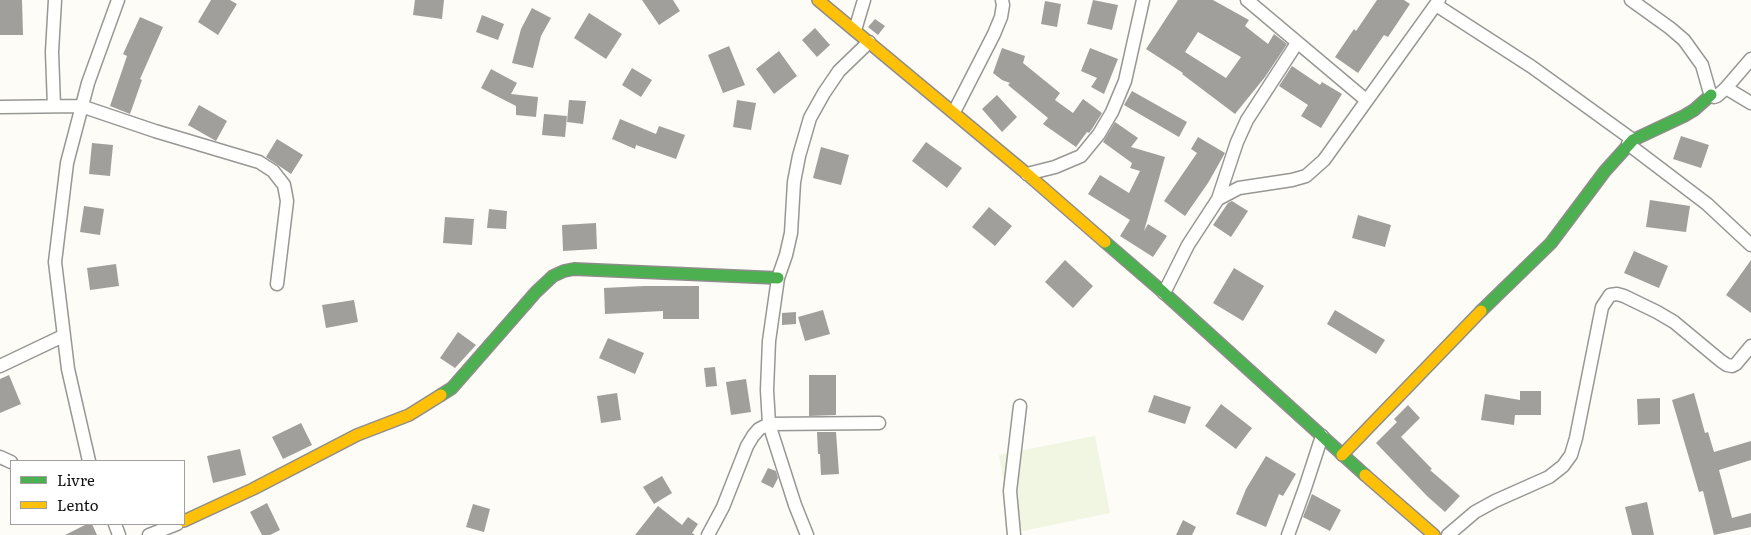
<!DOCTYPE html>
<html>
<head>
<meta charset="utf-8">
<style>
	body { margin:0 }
	#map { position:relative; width:1751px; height:535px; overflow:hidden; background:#fdfcf7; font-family:Literata,serif }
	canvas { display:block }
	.legend { position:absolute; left:10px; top:460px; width:175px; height:65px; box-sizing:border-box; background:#fff; border:1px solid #a0a0a0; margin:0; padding:6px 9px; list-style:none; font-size:15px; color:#111 }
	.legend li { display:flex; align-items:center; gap:10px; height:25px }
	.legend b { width:25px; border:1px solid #a0a0a0 }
</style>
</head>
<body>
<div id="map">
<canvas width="1751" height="535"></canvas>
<ul class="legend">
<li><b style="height:6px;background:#4caf50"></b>Livre</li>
<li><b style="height:6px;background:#ffc107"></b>Lento</li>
</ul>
</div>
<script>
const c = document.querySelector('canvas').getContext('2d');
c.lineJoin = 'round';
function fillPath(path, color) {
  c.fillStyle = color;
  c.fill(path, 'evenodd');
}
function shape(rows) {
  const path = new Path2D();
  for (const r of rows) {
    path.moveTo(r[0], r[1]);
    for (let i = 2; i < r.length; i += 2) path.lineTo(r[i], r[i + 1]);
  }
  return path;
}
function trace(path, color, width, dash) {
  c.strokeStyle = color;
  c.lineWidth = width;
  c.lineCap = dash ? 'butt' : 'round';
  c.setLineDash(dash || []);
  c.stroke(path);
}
const pitch = shape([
	[1095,436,1110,513,1013,533,999,455]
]);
const building = shape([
	[0,0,22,0,23,35,0,35],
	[211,0,230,0,237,4,218,35,198,22],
	[415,0,444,0,442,19,413,15],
	[642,0,673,0,680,11,659,25],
	[1093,0,1118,5,1112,30,1087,24],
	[1178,0,1213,0,1249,20,1245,26,1268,44,1274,34,1287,44,1265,77,1235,114,1182,74,1183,73,1146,49],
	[1198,32,1241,57,1226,78,1185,52],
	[1377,0,1404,0,1410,4,1388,37,1384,35,1358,73,1335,57,1354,29,1356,31],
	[1045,1,1061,4,1057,27,1041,24],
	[532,8,551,18,541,36,533,68,512,63,521,29],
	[589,13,622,34,606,59,574,38],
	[482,15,504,24,498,40,476,32],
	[140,17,163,27,140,79,142,80,130,114,110,106,127,56,123,54],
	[875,19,885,26,878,35,868,27],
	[815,28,830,45,817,57,802,40],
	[729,46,745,85,723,93,708,55],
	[1002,48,1025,56,1023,63,1060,93,1055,100,1073,113,1083,99,1102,113,1092,129,1089,133,1087,132,1076,147,1043,124,1048,118,1008,85,1010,83,1002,80,993,73],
	[1090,48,1118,59,1104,94,1091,87,1097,78,1081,71],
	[779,51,797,76,774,94,756,69],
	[1292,66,1320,85,1322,82,1342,94,1321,128,1301,116,1308,105,1279,86],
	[632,68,652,80,641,97,622,85],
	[491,69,517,83,511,94,538,97,536,117,516,115,516,106,481,88],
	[1132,91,1187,122,1179,137,1124,105],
	[997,95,1017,117,1002,132,982,109],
	[569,100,586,101,583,124,567,122],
	[737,100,756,103,751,130,733,127],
	[199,105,227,121,216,141,188,125],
	[544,114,567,116,565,137,542,135],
	[620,119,656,134,659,126,685,135,676,159,636,145,635,149,612,139],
	[1115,122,1138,138,1131,147,1165,157,1144,231,1148,224,1167,236,1153,257,1120,236,1130,220,1088,194,1100,175,1129,193,1140,171,1130,168,1132,163,1103,142],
	[1681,136,1709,145,1701,168,1673,159],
	[1198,137,1225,153,1208,183,1185,216,1164,201,1197,153,1191,149],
	[277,139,303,155,291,174,266,157],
	[926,142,962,168,947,188,912,161],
	[92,143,113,145,110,176,89,174],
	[821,147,849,155,841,185,813,178],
	[1650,200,1690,206,1686,232,1646,227],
	[1232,201,1248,211,1231,237,1213,225,1228,203],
	[84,206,104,209,100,235,80,232],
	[989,207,1012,226,995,246,972,227],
	[489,209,507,211,506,229,487,228],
	[1358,215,1391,225,1385,247,1352,238],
	[445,217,474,219,472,245,443,243],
	[596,223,597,249,563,251,562,225],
	[1634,251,1668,266,1659,288,1624,273],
	[1065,260,1093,286,1073,308,1045,282],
	[1751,260,1751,313,1726,295],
	[116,264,119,286,90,290,87,268],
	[1234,268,1264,286,1243,321,1213,303],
	[644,286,699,286,699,319,663,319,663,311,605,314,604,288],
	[354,300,358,322,326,328,322,305],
	[823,310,830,334,805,341,798,317],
	[1335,310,1385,340,1376,354,1327,324],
	[796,312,796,324,782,325,782,313],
	[458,332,476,345,455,368,440,358],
	[608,338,644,353,635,374,599,358],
	[715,367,717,386,706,387,704,368],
	[9,375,21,404,0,413,0,379],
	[809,375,836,375,836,415,809,416],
	[746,379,751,412,731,415,726,382],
	[1520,391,1541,391,1541,415,1515,415,1514,425,1481,420,1485,394,1520,400],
	[617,393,621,420,601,423,597,396],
	[1694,393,1705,433,1708,432,1714,452,1751,441,1751,460,1719,470,1732,518,1751,513,1751,527,1714,535,1703,491,1699,492,1672,400],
	[1154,395,1191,407,1185,424,1148,412],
	[1660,398,1660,424,1638,425,1637,399],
	[1221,404,1252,428,1236,449,1205,426],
	[1408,405,1420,418,1401,437,1432,469,1430,470,1460,496,1445,512,1427,496,1376,443,1397,422,1394,419],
	[301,423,312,445,283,459,272,437],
	[817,432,836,432,839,474,821,475,820,454,818,454],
	[240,449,246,475,213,483,207,456],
	[1266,456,1296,474,1283,496,1279,494,1266,527,1236,514,1246,489],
	[768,468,776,471,778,478,773,488,761,482],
	[662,476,672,493,654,504,643,487],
	[1312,494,1341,510,1330,531,1303,517],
	[1647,502,1654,535,1632,535,1625,507],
	[267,503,280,530,270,535,262,535,250,512],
	[473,504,490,509,484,532,466,527],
	[658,506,682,525,688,517,698,524,692,533,695,535,635,535],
	[1183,520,1196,527,1192,535,1176,535],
	[87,524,92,524,97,535,65,535]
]);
const street = shape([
	[1247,0,1366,100],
	[1631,0,1670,28,1684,40,1702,65,1710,93,1714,97,1717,96,1726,88,1751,59],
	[1436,5,1532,67,1633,140],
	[855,30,864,0],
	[1726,88,1751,103],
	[54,106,52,52,55,0],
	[0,107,81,106,155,131,259,162,273,171,284,185,287,201,277,284],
	[954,112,994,34,1001,17,1003,5,1002,0],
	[1628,144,1707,204,1751,245],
	[1027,174,1055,167,1081,156,1099,134,1112,112,1125,81,1143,0],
	[1218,199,1237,142,1247,120,1297,43],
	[1164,293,1188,245,1218,199,1239,188,1292,180,1306,176,1324,160,1439,0],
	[0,366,63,336],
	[0,457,11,462],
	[89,461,68,369,55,262,67,163,88,83,118,0],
	[115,524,119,535],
	[149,535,177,524],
	[708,535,723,507,747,446,753,436,759,429,769,424,879,423],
	[807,535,795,505,769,424,767,390,769,341,778,278,786,255,791,233,794,182,799,156,810,118,824,93,839,71,869,42],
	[1014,535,1010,491,1020,406],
	[1288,535,1305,488,1322,436],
	[1448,535,1475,512,1495,501,1549,477,1563,466,1571,455,1576,438,1602,307,1610,295,1617,294,1624,296,1657,312,1674,322,1721,361,1727,365,1732,366,1736,364,1751,346]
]);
const fast = shape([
	[1105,242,1164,293,1365,475],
	[1481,311,1551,243,1605,171,1633,140,1684,116,1694,110,1711,95],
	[441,395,452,388,536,292,553,276,564,271,574,269,778,278]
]);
const slow = shape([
	[818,0,1027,174,1105,242],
	[1342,455,1481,311],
	[1365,475,1434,535],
	[184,521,253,489,357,435,409,415,441,395]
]);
fillPath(pitch, '#f0f6e1');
fillPath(building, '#a19f9c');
trace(street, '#979795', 15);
trace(fast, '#8e8d8b', 14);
trace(slow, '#8e8d8b', 14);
trace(street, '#fffffe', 12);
trace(fast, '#4caf50', 11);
trace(slow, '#ffc107', 11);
</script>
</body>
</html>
